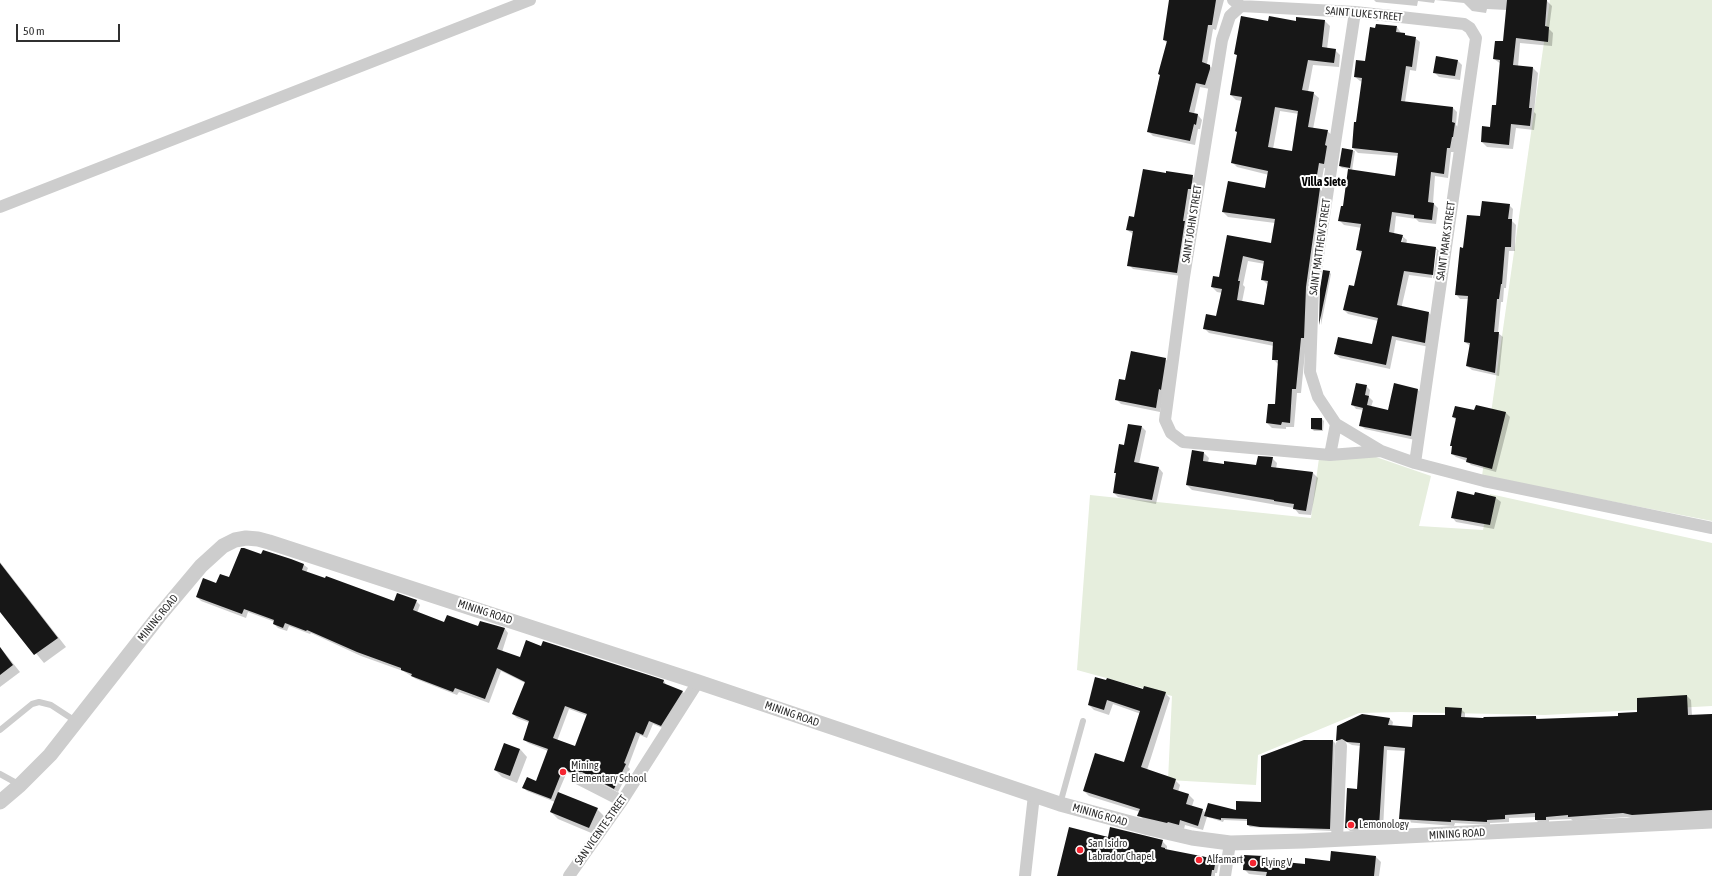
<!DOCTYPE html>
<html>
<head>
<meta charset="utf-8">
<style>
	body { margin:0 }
	#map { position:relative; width:1712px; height:876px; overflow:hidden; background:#fff; font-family:"Asap Condensed",sans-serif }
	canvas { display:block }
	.scale { position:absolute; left:16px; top:24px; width:104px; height:18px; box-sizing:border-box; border:2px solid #303030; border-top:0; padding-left:5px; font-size:12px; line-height:14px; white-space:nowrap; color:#303030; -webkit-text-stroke:3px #fff; paint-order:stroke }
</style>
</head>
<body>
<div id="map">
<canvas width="1712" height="876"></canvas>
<div class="scale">50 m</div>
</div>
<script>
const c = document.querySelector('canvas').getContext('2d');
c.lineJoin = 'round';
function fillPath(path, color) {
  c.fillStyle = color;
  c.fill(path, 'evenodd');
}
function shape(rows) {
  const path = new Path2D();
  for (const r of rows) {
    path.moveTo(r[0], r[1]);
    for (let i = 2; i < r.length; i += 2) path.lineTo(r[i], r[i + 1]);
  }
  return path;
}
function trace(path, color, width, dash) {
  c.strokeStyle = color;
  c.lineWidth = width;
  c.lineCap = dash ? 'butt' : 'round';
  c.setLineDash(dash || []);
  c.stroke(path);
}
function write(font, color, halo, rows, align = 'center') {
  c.font = font + ' "Asap Condensed",sans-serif';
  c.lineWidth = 4;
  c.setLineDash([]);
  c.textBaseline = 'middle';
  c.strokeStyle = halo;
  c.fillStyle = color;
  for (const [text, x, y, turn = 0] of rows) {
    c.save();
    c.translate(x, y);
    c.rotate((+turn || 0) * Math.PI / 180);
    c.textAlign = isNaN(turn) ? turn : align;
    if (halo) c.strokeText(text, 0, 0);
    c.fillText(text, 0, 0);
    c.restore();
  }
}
const green = shape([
	[1550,0,1712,0,1712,521,1482,476],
	[1376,457,1431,476,1419,526,1483,530,1490,494,1712,543,1712,706,1545,715,1400,712,1359,713,1258,755,1256,785,1168,780,1172,696,1077,670,1090,495,1311,518,1319,458]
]);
const shadow = shape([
	[1170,0,1224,0,1216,30,1213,29,1207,64,1215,70,1210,89,1200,87,1194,114,1198,115,1202,120,1200,129,1198,129,1195,145,1153,136,1148,131,1167,43,1164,40],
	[1374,0,1537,0,1547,1,1552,6,1549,29,1553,33,1552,46,1520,43,1518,67,1533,68,1538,73,1534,112,1536,114,1534,130,1516,128,1513,149,1487,147,1482,142,1483,128,1491,128,1497,106,1501,64,1494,59,1504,43,1507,10,1487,9,1486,13,1472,11,1464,3,1435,0,1434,3,1418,1,1417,6,1376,2],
	[1325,21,1330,26,1327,49,1335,50,1340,55,1339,67,1313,65,1308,92,1313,93,1319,98,1313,129,1327,131,1333,136,1329,169,1324,168,1320,189,1325,194,1306,343,1301,393,1297,393,1294,427,1286,427,1286,429,1272,428,1267,423,1276,406,1278,364,1273,359,1274,346,1209,333,1204,328,1217,317,1222,293,1217,292,1212,287,1220,278,1228,236,1271,245,1275,223,1228,217,1223,212,1266,189,1269,175,1237,167,1232,162,1238,133,1242,101,1236,100,1231,95,1238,56,1235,54,1269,22],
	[1280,111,1299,114,1292,152,1273,149],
	[1248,261,1265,264,1262,279,1268,285,1264,306,1242,302,1245,287,1243,285],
	[1397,27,1401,33,1404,34,1407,37,1415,38,1420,42,1416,71,1410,70,1405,102,1453,108,1457,112,1456,125,1459,128,1454,152,1451,152,1448,178,1435,176,1433,203,1438,208,1436,224,1419,222,1416,219,1396,216,1394,234,1402,236,1407,240,1406,244,1436,248,1440,252,1437,279,1433,278,1437,250,1435,250,1432,278,1409,275,1402,305,1402,307,1429,313,1433,317,1429,347,1396,340,1390,369,1340,358,1335,354,1373,346,1378,321,1348,314,1344,310,1355,287,1362,254,1357,249,1362,228,1344,225,1339,220,1344,207,1350,169,1342,168,1340,166,1343,149,1355,151,1352,171,1396,177,1398,156,1358,153,1353,148,1363,82,1360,81,1355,77],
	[1401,238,1403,238,1401,248,1399,247],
	[1458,61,1462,65,1460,80,1439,77,1434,72],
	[1167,174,1192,176,1196,180,1181,276,1133,269,1129,265,1133,234,1127,230],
	[1509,205,1513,209,1512,221,1516,225,1515,242,1515,251,1509,251,1506,288,1504,288,1503,302,1501,302,1498,333,1503,337,1499,376,1472,370,1467,366,1470,346,1465,342,1469,299,1460,299,1456,294,1464,249,1481,218],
	[1329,272,1331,274,1321,325,1321,289],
	[1165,359,1170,363,1160,412,1121,404,1116,399,1126,381],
	[1366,386,1370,390,1369,397,1373,401,1371,407,1389,411,1418,390,1422,394,1415,440,1365,429,1360,425,1364,410,1356,409,1352,404],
	[1476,406,1506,413,1510,417,1496,472,1471,465,1467,461,1456,457,1452,454,1453,447,1451,445,1457,421,1453,417,1475,412],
	[1312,419,1322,419,1324,421,1323,431,1314,431,1312,429],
	[1142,427,1146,431,1139,464,1159,468,1163,473,1156,504,1118,497,1114,493,1117,475,1115,472,1125,446],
	[1204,453,1209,458,1208,462,1225,465,1257,466,1272,458,1277,463,1276,469,1313,473,1318,478,1311,515,1299,514,1294,508,1192,490,1187,485],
	[1476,493,1496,498,1501,502,1494,529,1456,522,1452,517,1475,497],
	[262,555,304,565,308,568,306,573,395,603,416,601,420,605,417,613,444,623,479,627,481,622,505,629,508,633,502,652,520,659,542,647,664,681,667,686,683,692,687,696,665,729,653,724,647,738,640,735,628,767,630,769,618,792,587,776,583,775,578,778,567,772,558,793,597,809,604,816,596,835,558,819,551,812,555,802,527,791,523,787,536,782,548,751,528,743,524,739,530,723,517,718,513,714,525,683,501,671,489,703,459,692,457,695,416,679,403,671,361,656,311,633,310,634,289,626,287,631,278,628,274,624,275,622,248,612,246,618,201,601,197,597,217,584,230,579],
	[569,709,588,716,576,748,557,741],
	[0,562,66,647,44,663,0,610],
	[0,647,20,672,0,687],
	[1096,678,1143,690,1165,693,1170,698,1147,770,1175,780,1180,785,1178,792,1189,795,1194,800,1192,806,1202,810,1206,813,1237,812,1262,803,1333,741,1335,743,1332,831,1250,827,1248,825,1248,821,1224,820,1223,822,1207,817,1203,830,1185,825,1184,829,1144,820,1139,815,1140,812,1089,796,1084,791,1125,763,1141,714,1113,704,1109,715,1094,710,1089,705],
	[1687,696,1691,700,1692,716,1712,714,1712,814,1636,819,1627,817,1573,821,1571,819,1549,820,1549,823,1540,824,1536,820,1536,817,1509,818,1509,822,1490,823,1490,825,1455,823,1454,826,1404,822,1400,818,1406,751,1387,750,1383,830,1379,832,1350,831,1346,827,1358,790,1360,746,1352,745,1346,742,1341,744,1337,740,1390,719,1393,722,1392,727,1413,728,1461,709,1465,713,1465,718,1484,719,1536,717,1539,720,1619,717,1638,713],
	[520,749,527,757,517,783,502,777,495,770],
	[1108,838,1162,841,1167,846,1165,876,1060,876],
	[1262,857,1267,861,1305,865,1376,857,1381,862,1379,876,1267,876,1249,874,1244,869],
	[1216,860,1219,863,1217,873,1215,873,1215,876,1180,876]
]);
const building = shape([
	[1169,0,1216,0,1212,25,1208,25,1202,62,1210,65,1210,69,1205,85,1196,83,1189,112,1198,114,1196,125,1194,124,1190,141,1147,132,1160,75,1158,74,1167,41,1163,40],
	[1507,0,1547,0,1545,26,1549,27,1548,42,1516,38,1513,65,1533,67,1529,108,1532,108,1530,126,1511,124,1509,145,1481,142,1482,126,1490,127,1492,105,1496,105,1500,60,1493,59,1495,41,1503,41],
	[1241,16,1268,21,1269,16,1296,21,1296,17,1325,20,1322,47,1336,49,1334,63,1308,60,1302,90,1314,92,1308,127,1328,130,1325,145,1327,146,1324,164,1319,163,1315,187,1320,188,1306,287,1304,338,1301,338,1296,389,1292,389,1290,423,1282,422,1281,425,1266,423,1268,404,1275,404,1278,360,1272,360,1273,342,1203,329,1206,314,1216,316,1222,289,1211,287,1213,276,1219,277,1227,235,1271,243,1275,219,1222,212,1228,181,1265,188,1268,171,1231,163,1237,132,1235,131,1242,97,1230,95,1237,55,1234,54],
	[1275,107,1298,111,1292,151,1268,147],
	[1243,256,1264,261,1261,280,1268,281,1264,305,1237,300,1240,281,1238,281],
	[1376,24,1397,26,1396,32,1405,33,1405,35,1416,37,1412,67,1406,66,1401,101,1453,107,1452,122,1455,123,1453,137,1452,137,1450,148,1447,148,1444,174,1431,172,1428,202,1434,203,1432,220,1414,218,1414,215,1392,212,1389,232,1403,235,1401,242,1436,247,1433,275,1404,271,1398,300,1397,305,1429,312,1425,343,1392,336,1386,365,1334,354,1338,337,1372,344,1378,318,1343,310,1349,285,1354,286,1362,251,1356,250,1361,224,1338,221,1341,206,1343,206,1348,169,1395,176,1398,153,1352,148,1354,122,1356,122,1362,78,1354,77,1356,60,1365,61,1370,27,1375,28],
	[1436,56,1458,60,1455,76,1433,73],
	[1342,148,1353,150,1350,168,1339,166],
	[1143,169,1166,173,1166,171,1193,175,1191,189,1188,189,1183,221,1185,221,1184,227,1177,273,1127,266,1133,231,1126,230,1129,216,1134,217],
	[1482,201,1510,204,1508,219,1512,219,1511,247,1505,247,1502,284,1501,284,1499,299,1497,299,1494,332,1499,332,1495,373,1466,366,1470,343,1464,342,1468,296,1455,295,1460,247,1463,248,1467,215,1480,216],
	[1323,270,1330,271,1319,325,1320,289],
	[1131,351,1166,358,1161,390,1159,389,1156,408,1115,400,1119,379,1125,380],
	[1356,383,1367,385,1365,395,1369,396,1367,405,1388,410,1394,383,1418,389,1411,436,1359,426,1363,408,1351,405],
	[1476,405,1506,412,1492,469,1466,462,1467,458,1451,454,1452,446,1450,446,1456,418,1452,417,1455,406,1474,410],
	[1311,418,1322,418,1322,430,1311,429],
	[1128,424,1142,426,1134,462,1159,467,1152,500,1113,493,1116,473,1114,473,1119,444,1124,445],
	[1192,450,1204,452,1203,461,1224,464,1224,461,1256,465,1258,456,1273,457,1271,467,1313,472,1306,511,1293,509,1294,504,1274,501,1274,500,1186,485],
	[1457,491,1474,495,1475,492,1496,497,1490,525,1451,518],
	[241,548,244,548,261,554,263,550,291,559,304,564,302,570,325,578,326,576,394,601,397,593,417,600,413,610,444,622,447,615,478,626,480,621,505,628,497,649,520,657,526,640,541,646,543,641,664,680,663,683,683,691,661,726,649,721,643,735,636,732,624,763,626,764,614,789,582,772,578,772,574,774,563,769,551,799,522,788,527,777,536,781,548,749,523,740,529,721,512,714,525,682,497,668,485,699,455,688,453,692,411,676,412,674,401,670,401,668,357,652,307,630,306,631,285,623,283,628,273,624,274,620,244,609,242,614,196,597,203,578,216,583,220,574,229,577],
	[565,706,587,714,575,746,553,738],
	[0,563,58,638,34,655,0,612],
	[0,647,13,665,0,675],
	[1095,677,1106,680,1107,678,1143,689,1144,686,1166,692,1141,767,1176,779,1173,789,1189,794,1186,804,1203,809,1198,826,1180,820,1179,825,1168,822,1167,823,1137,816,1140,809,1083,791,1095,753,1124,762,1140,711,1107,700,1104,710,1088,705],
	[1687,695,1688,715,1712,714,1712,810,1632,815,1623,813,1568,817,1568,815,1546,817,1546,820,1535,820,1535,813,1505,815,1505,819,1487,820,1487,822,1451,820,1451,822,1399,819,1405,748,1384,746,1379,827,1371,829,1345,828,1347,788,1357,789,1360,743,1347,742,1342,739,1336,741,1337,726,1362,714,1390,718,1388,725,1412,727,1413,715,1445,715,1445,707,1462,708,1461,717,1483,718,1484,717,1536,716,1536,719,1618,716,1618,713,1637,712,1637,698],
	[1304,740,1333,740,1330,829,1260,827,1247,825,1247,819,1221,818,1221,820,1204,816,1208,803,1236,810,1236,801,1261,802,1261,756],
	[504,743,520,749,510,776,494,770],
	[558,792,598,808,589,828,550,812],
	[1069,827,1108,837,1110,827,1163,840,1161,847,1165,848,1165,849,1216,859,1214,870,1212,870,1211,876,1057,876],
	[1331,851,1376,856,1374,876,1266,876,1267,872,1243,870,1244,855,1263,856,1263,860,1305,864,1305,858,1330,861]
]);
const service = shape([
	[0,730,32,704,39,702,51,705,77,722],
	[0,774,20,785],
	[1060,804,1083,721]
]);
const minor = shape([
	[1233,0,1241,6,1355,12,1464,24,1470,28,1476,38,1415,463],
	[1241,6,1230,16,1222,40,1184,277,1165,420,1171,433,1183,442,1330,455,1381,451,1415,463,1484,481,1712,528],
	[1355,12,1313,288,1310,372,1318,397,1336,424,1381,451],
	[0,207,530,0],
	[1330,455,1336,424],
	[579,779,622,801],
	[1337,839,1341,746],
	[569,876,622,801,698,682],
	[1025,876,1034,795],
	[1225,876,1230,843]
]);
const tertiary = shape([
	[0,802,20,785,50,755,159,616,201,566,223,546,235,540,246,538,258,539,269,542,698,682,1060,804,1149,828,1192,838,1230,843,1304,841,1712,821]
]);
const markers = [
	[563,772,4,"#f52531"],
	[1351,825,4,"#f52531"],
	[1080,850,4,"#f52531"],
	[1199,860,4,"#f52531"],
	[1253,863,4,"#f52531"]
];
const streetNames = [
	["SAINT LUKE STREET",1364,14,5],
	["SAINT JOHN STREET",1192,224,-81],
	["SAINT MARK STREET",1446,241,-82],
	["SAINT MATTHEW STREET",1320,247,-82],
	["MINING ROAD",485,612,18],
	["MINING ROAD",158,618,-51],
	["MINING ROAD",792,714,19],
	["MINING ROAD",1100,815,16],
	["SAN VICENTE STREET",601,830,-55],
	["MINING ROAD",1457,834,-3]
];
const poiNames = [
	["Mining",571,766],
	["Elementary School",571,779],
	["Lemonology",1359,825],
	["San Isidro",1088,844],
	["Labrador Chapel",1088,857],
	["Alfamart",1207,860],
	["Flying V",1261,863]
];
const neighbourhoodNames = [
	["Villa Siete",1324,182]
];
fillPath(green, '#e6eedd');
fillPath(shadow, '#0003');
fillPath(building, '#171717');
trace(service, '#cdcdcd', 6);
trace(minor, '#cdcdcd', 12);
trace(tertiary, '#cdcdcd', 15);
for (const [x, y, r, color] of markers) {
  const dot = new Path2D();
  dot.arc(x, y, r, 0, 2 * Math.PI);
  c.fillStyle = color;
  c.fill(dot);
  trace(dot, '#fff', 1.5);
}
write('11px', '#303030', '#fff', streetNames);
write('11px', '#303030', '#fff', poiNames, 'left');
write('bold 12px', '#000', '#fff', neighbourhoodNames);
</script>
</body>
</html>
